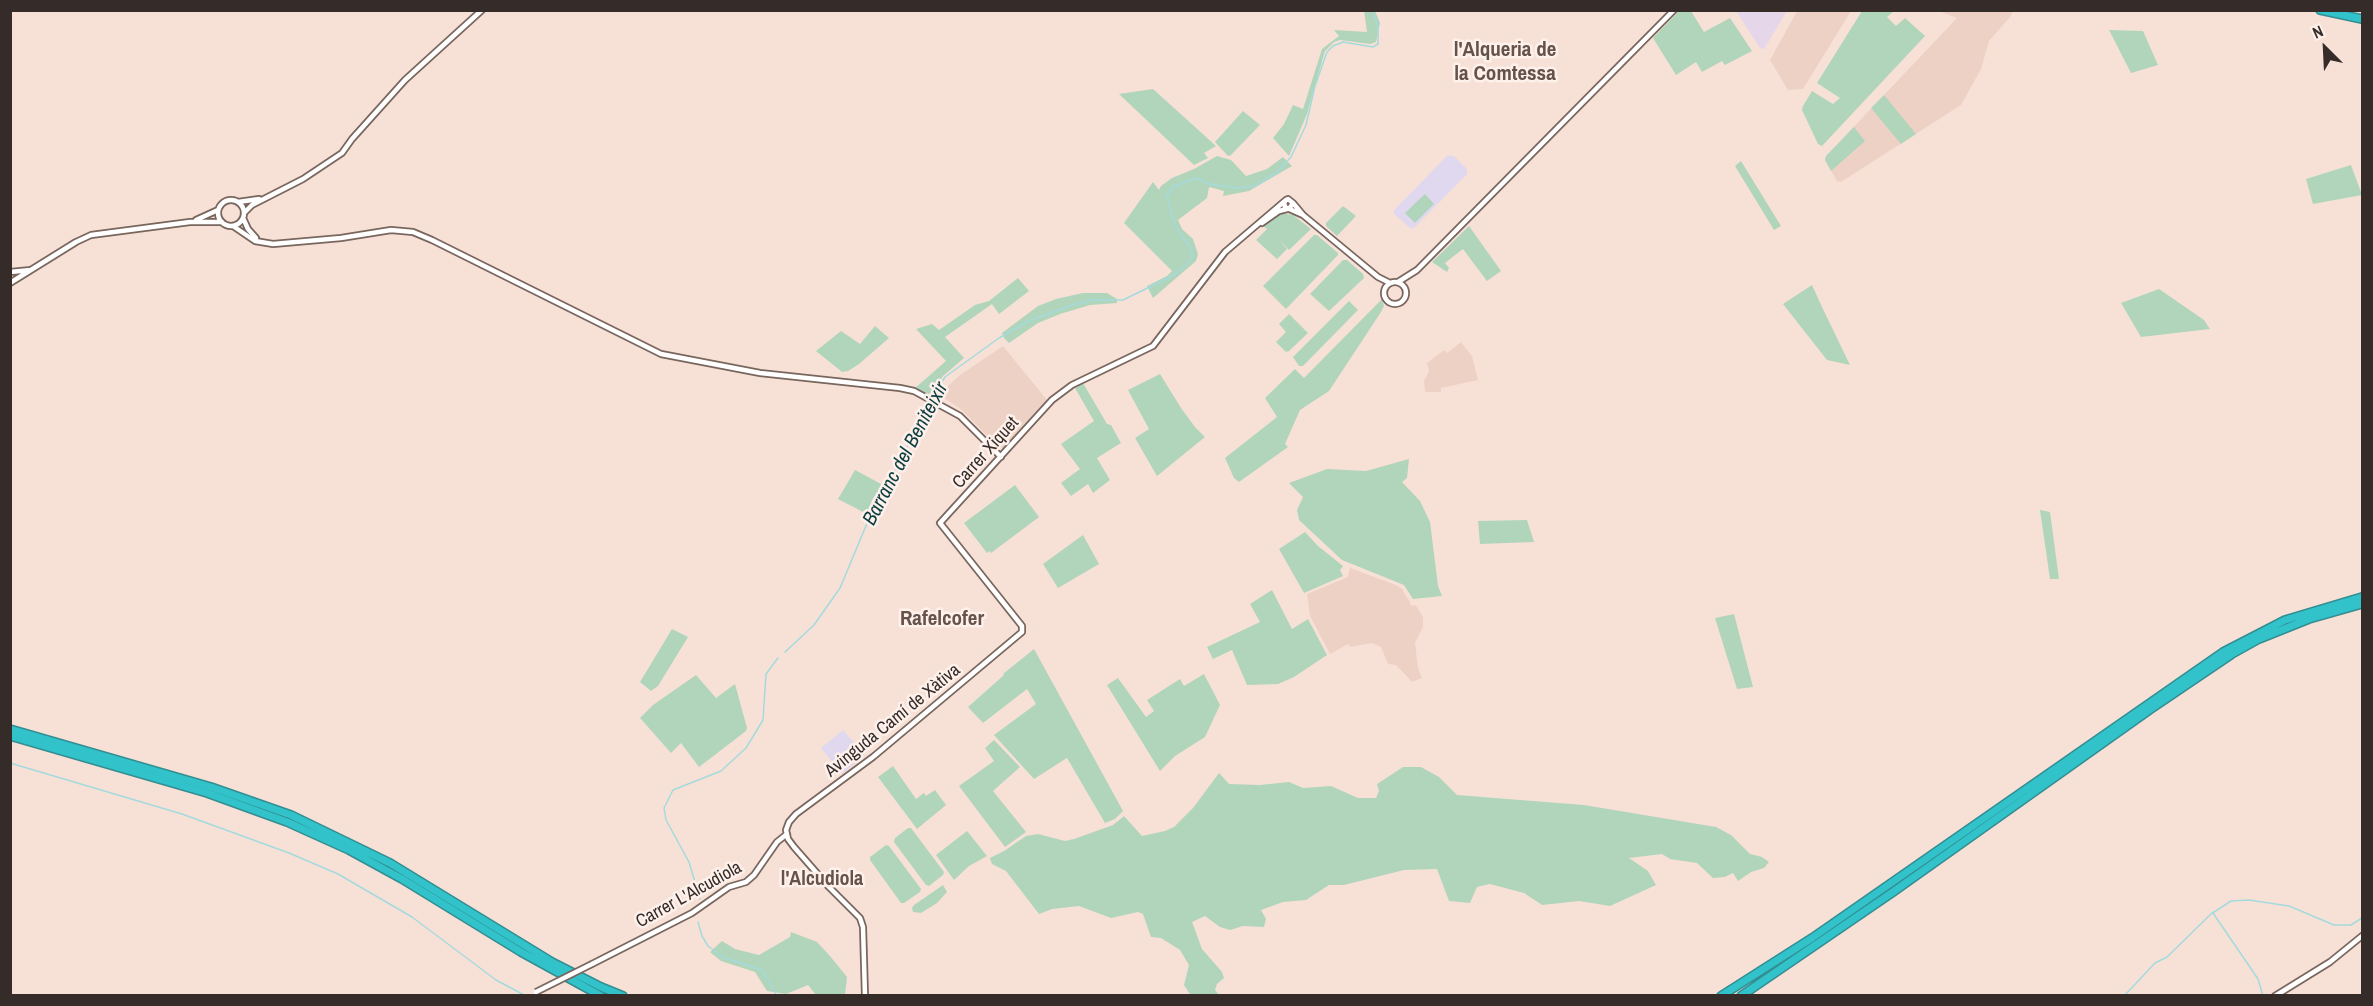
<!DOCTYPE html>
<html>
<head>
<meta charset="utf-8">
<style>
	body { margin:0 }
	#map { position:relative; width:2373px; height:1006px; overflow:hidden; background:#f7e1d7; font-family:"Archivo Narrow",sans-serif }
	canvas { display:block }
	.frame { position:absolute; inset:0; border:12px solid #352c29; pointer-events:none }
	.north { position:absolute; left:2295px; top:18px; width:60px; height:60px; -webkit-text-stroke:4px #fef0ea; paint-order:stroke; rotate:336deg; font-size:16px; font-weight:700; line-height:24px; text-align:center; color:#352c29 }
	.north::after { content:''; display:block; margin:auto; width:21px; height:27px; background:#352c29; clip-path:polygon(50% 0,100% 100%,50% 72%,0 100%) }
</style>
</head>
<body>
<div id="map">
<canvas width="2373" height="1006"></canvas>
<div class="frame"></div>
<div class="north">N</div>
</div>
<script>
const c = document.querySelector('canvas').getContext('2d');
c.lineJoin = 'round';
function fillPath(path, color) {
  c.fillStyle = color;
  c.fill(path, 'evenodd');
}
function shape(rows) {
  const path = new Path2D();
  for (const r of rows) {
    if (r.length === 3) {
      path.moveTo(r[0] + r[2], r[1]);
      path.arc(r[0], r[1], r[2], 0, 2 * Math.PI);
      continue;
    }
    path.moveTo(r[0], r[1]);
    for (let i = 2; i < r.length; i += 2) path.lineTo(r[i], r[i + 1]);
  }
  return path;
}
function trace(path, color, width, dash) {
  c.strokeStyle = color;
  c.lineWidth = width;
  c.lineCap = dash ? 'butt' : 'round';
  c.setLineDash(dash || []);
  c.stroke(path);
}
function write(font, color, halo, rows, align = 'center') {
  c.font = font + ' "Archivo Narrow",sans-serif';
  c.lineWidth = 5;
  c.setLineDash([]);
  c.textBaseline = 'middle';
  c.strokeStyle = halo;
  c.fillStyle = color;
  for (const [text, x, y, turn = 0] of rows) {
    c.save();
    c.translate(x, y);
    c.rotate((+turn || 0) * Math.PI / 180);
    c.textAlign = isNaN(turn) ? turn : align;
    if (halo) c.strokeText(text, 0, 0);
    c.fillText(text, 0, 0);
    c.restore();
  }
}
const commercial = shape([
	[1736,11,1787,11,1764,49,1760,48]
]);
const built = shape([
	[1797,11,1851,11,1803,89,1788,90,1770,60],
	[1938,11,2013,11,2011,16,1989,41,1981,69,1961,105,1841,182,1837,181,1825,160,1826,156,1957,18],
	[1461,342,1472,356,1478,380,1441,388,1441,392,1425,392,1424,381,1429,371,1427,363,1444,350,1447,353],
	[1003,346,1047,400,1003,448,999,448,961,409,941,396,949,385,960,375],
	[1350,568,1396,585,1402,589,1412,606,1415,605,1417,607,1423,617,1423,627,1415,643,1418,668,1422,678,1412,682,1396,665,1388,664,1381,647,1372,643,1350,647,1348,644,1330,654,1310,616,1307,594,1348,577]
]);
const education = shape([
	[1447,156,1454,156,1467,169,1467,174,1414,228,1410,228,1394,214,1394,210],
	[843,730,865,755,842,774,821,748]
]);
const green = shape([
	[1680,10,1691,11,1704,32,1730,18,1752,51,1725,65,1722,61,1702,72,1696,62,1676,75,1653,38],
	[1364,11,1375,11,1380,23,1376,42,1370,44,1340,40,1334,42,1325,51,1307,114,1289,156,1273,138,1284,124,1293,105,1303,109,1322,49,1339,36,1334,30,1367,32],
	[1862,11,1894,11,1887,17,1896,26,1905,18,1925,36,1822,146,1818,144,1802,110,1803,106,1812,91,1833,104,1840,98,1817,83],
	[2109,30,2143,31,2158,65,2131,73],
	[1153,89,1216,146,1204,153,1208,158,1194,165,1119,94],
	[1884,95,1916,134,1901,144,1871,108],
	[1243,111,1260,125,1231,155,1228,156,1215,142],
	[1854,127,1865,141,1831,171,1825,160,1826,156],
	[1217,156,1231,160,1246,176,1267,169,1283,157,1292,166,1249,191,1223,196,1224,191,1209,187,1207,198,1178,220,1182,229,1193,239,1198,254,1196,261,1153,298,1147,286,1167,276,1172,271,1124,223,1153,182,1159,190,1161,186,1172,178,1194,169],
	[1741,161,1781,226,1774,230,1735,166],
	[2351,165,2362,195,2313,204,2306,179],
	[1425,194,1434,204,1415,223,1405,213],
	[1343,206,1356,216,1337,236,1326,226,1326,223],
	[1281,213,1293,215,1311,229,1289,250,1277,238,1287,249,1277,259,1256,240,1267,229,1263,226],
	[1469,226,1501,271,1487,281,1463,249,1445,263,1449,268,1447,272,1432,262],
	[1314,235,1317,235,1338,253,1338,255,1286,309,1263,286],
	[1343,260,1347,260,1363,274,1364,278,1329,311,1310,294],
	[1018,278,1029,291,999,314,992,304,945,337,964,358,943,376,930,395,914,389,946,361,916,329,932,324,939,330,975,305,989,301],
	[1812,285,1822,307,1850,365,1827,360,1783,304],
	[2159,289,2204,320,2210,329,2141,337,2121,303],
	[1083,293,1107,293,1117,299,1117,303,1090,305,1060,314,1038,323,1009,343,1004,338,1002,333,1038,306,1056,299],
	[1382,299,1384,306,1381,312,1329,391,1300,410,1285,444,1288,447,1239,482,1234,478,1225,458,1277,417,1265,398,1295,369,1304,378],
	[1349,301,1358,310,1303,366,1299,366,1293,357],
	[1289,314,1308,333,1289,351,1286,352,1276,342,1286,332,1279,324],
	[875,326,889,338,859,364,848,371,842,372,816,351,841,331,860,344],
	[1160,374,1181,408,1195,427,1205,437,1157,476,1135,438,1149,429,1128,390],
	[1083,383,1107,424,1111,425,1121,443,1097,458,1110,480,1093,493,1088,484,1071,496,1061,483,1080,469,1061,444,1094,421,1075,388],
	[1409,459,1407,478,1402,482,1420,501,1430,522,1438,586,1442,596,1413,599,1404,585,1342,560,1299,520,1297,510,1303,497,1289,483,1327,469,1366,471],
	[855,470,883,485,872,500,867,514,838,499],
	[1015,485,1039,517,991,553,990,551,987,553,964,523],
	[2040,510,2050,512,2059,579,2050,579],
	[1527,520,1534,542,1480,544,1478,521],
	[1305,532,1318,546,1343,566,1340,570,1343,576,1304,593,1279,549],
	[1083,535,1099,564,1058,588,1043,564],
	[1272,590,1292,629,1308,619,1327,655,1294,677,1278,684,1247,685,1232,650,1213,659,1207,647,1260,622,1250,604],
	[1734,614,1753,687,1737,689,1715,618],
	[672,629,688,637,658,686,651,691,640,682],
	[1034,649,1123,811,1115,819,1105,823,1067,758,1034,779,994,735,1036,704,1027,689,983,723,968,707,1004,675,1003,674],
	[1204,674,1220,705,1205,737,1175,756,1160,771,1107,685,1118,678,1146,717,1154,711,1147,700,1180,679,1184,686],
	[696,675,716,698,735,684,747,728,746,731,699,767,681,743,671,753,640,718,653,705],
	[994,740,1020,767,993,791,1026,832,1005,847,959,786,994,761,985,748],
	[893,766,916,799,924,793,926,796,935,790,946,805,917,829,878,777],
	[1403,767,1421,767,1439,777,1457,795,1584,805,1716,827,1731,835,1750,854,1762,857,1769,862,1764,868,1751,872,1738,881,1733,873,1725,877,1713,878,1697,863,1670,859,1662,854,1629,858,1648,871,1656,885,1610,906,1579,901,1542,905,1524,893,1490,884,1477,887,1470,903,1449,901,1437,869,1404,870,1344,885,1329,885,1306,900,1283,902,1261,910,1266,919,1264,927,1243,926,1230,930,1220,927,1205,916,1192,922,1202,949,1222,972,1224,978,1217,984,1215,990,1219,995,1191,996,1184,985,1189,965,1180,950,1161,938,1151,937,1143,914,1138,912,1111,918,1079,906,1052,909,1039,914,1006,871,992,864,990,858,1004,851,1026,836,1038,834,1065,841,1074,839,1113,825,1124,816,1142,836,1165,831,1174,827,1193,808,1219,773,1229,784,1260,785,1289,782,1303,788,1331,786,1358,798,1376,798,1379,791,1377,784],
	[908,828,911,828,944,872,943,875,929,886,926,885,894,842,895,838],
	[967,831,987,856,969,866,954,880,936,855],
	[886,845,889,846,921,889,920,892,904,903,901,903,870,860,870,857],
	[943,885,947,892,937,903,921,913,913,912,912,908,914,905],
	[791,932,817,942,830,956,847,977,845,995,816,995,808,985,786,994,767,991,755,972,721,961,710,952,722,941,735,949,759,955,790,937]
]);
const stream = shape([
	[785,652,814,625,840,588,876,502,901,461,919,419,945,377,999,338,1029,321,1072,305,1093,300,1123,300,1174,275,1192,259,1193,255,1189,245,1178,231,1171,212,1167,196,1173,187,1196,178,1210,184,1238,188,1255,186,1277,172,1291,157,1306,125,1315,86,1327,52,1333,46,1343,42,1373,47,1378,44,1378,27,1373,10],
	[10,763,182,814,289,853,338,874,412,917,496,980,526,996],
	[700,899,689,862,666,820,664,808,673,790,721,771,746,748,763,720,766,674,778,658],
	[2213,913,2258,979,2263,996],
	[698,922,702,936,708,946,723,957,762,970,777,996],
	[2124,996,2155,963,2167,957,2211,914,2231,901,2249,900,2289,906,2334,925,2351,925,2362,918]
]);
const minor = shape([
	[231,213,13],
	[238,202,259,199],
	[1293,203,1303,215,1378,277,1390,283],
	[1289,209,1293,203,1288,199,1284,202,1285,207,1303,215],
	[244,213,252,205,303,179,342,153,352,139,405,80,482,10],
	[243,218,248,229,256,238],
	[196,220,218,210],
	[1262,223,1279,211,1287,209],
	[233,226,255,241,273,244,341,238,391,230,413,232,432,240,661,354,760,373,900,388,914,391,960,416,1001,457],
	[10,272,31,270],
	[1398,282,1417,270,1674,10],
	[1395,293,11],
	[10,283,76,242,91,235,190,222,222,222],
	[592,964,692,913,729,887,746,882,754,875,777,842,787,834],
	[865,996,863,927,860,918,829,887,794,847,788,839,786,830,789,822,796,814,873,757,1022,632,1022,626,940,523,1052,400,1072,385,1153,346,1225,252,1286,200],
	[2275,996,2330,962,2362,936]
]);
const highway = shape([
	[2320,10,2362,19],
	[10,729,211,787,291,815,390,863,552,962,601,987,623,996],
	[10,736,207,793,287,822,349,850,402,879,521,952,601,996],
	[1721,996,1812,938,2223,652,2285,620,2362,597],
	[1741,996,1893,892,2151,709,2232,654,2259,639,2309,619,2362,604]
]);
const minorBridge = shape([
	[536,992,592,964]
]);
const streetNames = [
	["Carrer Xiquet",986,453,-48],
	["Avinguda Camí de Xàtiva",893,721,-39],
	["Carrer L'Alcudiola",689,895,-29]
];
const waterNames = [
	["Barranc del Beniteixir",906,454,-62]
];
const neighbourhoodNames = [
	["l'Alcudiola",822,880]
];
const quarterNames = [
	["l'Alqueria de",1505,50],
	["la Comtessa",1505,74],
	["Rafelcofer",942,619]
];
fillPath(commercial, '#e5d6e9');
fillPath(built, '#eed1c5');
fillPath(education, '#dfd8ee');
fillPath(green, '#b0d5bb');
trace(stream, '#a5dadd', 1.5);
trace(minor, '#79665d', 8);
trace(highway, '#338e92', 10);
trace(minor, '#fff', 4.5);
trace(highway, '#32c2ca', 7);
trace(minorBridge, '#79665d', 8, []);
trace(minorBridge, '#fff', 4.5);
write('18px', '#352c29', '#fef0ea', streetNames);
write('italic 20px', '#0c3e40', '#fef0ea', waterNames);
write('bold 20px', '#65524a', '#fef0ea', neighbourhoodNames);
write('bold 21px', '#65524a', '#fef0ea', quarterNames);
</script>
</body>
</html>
